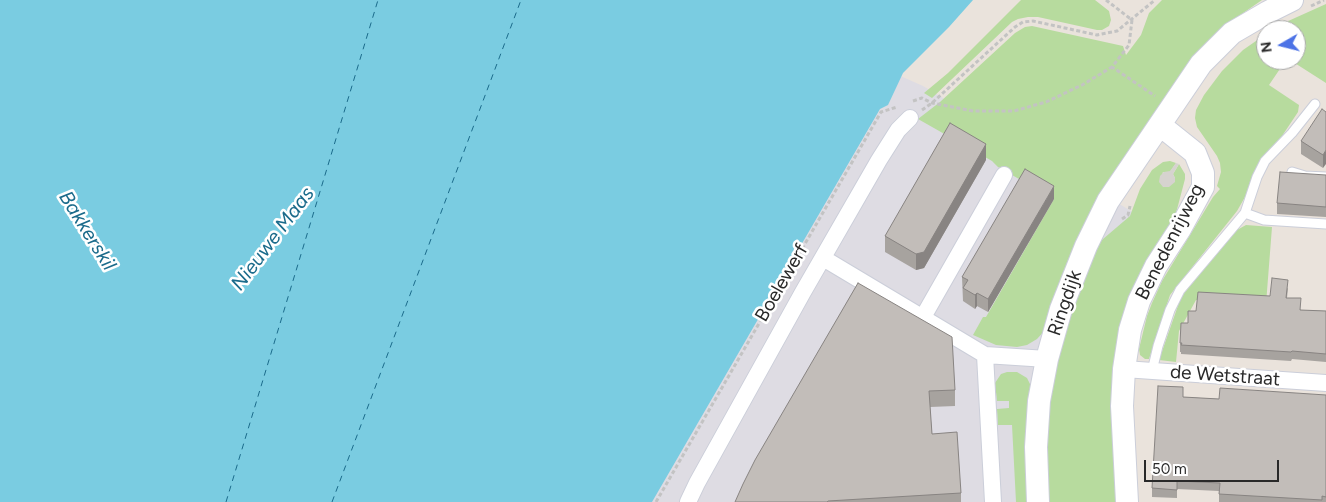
<!DOCTYPE html>
<html>
<head>
<meta charset="utf-8">
<style>
	body { margin:0 }
	#map { position:relative; width:1326px; height:502px; overflow:hidden; background:#eae3dc; font-family:Figtree,sans-serif }
	canvas { display:block }
	.north { position:absolute; left:1256px; top:20px; width:50px; height:50px; box-sizing:border-box; background:#fff; border:1px solid #a9a9a9; border-radius:50%; rotate:262deg; font-size:14px; font-weight:700; line-height:20px; text-align:center; color:#292929 }
	.north::after { content:''; display:block; margin:auto; width:18px; height:22px; background:#4d73e6; clip-path:polygon(50% 0,100% 100%,50% 72%,0 100%) }
	.scale { position:absolute; left:1144px; top:460px; width:135px; height:22px; box-sizing:border-box; border:2px solid #292929; border-top:0; padding-left:6px; font-size:15px; line-height:18px; white-space:nowrap; color:#292929; -webkit-text-stroke:4px #fff; paint-order:stroke }
</style>
</head>
<body>
<div id="map">
<canvas width="1326" height="502"></canvas>
<div class="north">N</div>
<div class="scale">50 m</div>
</div>
<script>
const c = document.querySelector('canvas').getContext('2d');
c.lineJoin = 'round';
function fillPath(path, color) {
  c.fillStyle = color;
  c.fill(path, 'evenodd');
}
function shape(rows) {
  const path = new Path2D();
  for (const r of rows) {
    path.moveTo(r[0], r[1]);
    for (let i = 2; i < r.length; i += 2) path.lineTo(r[i], r[i + 1]);
  }
  return path;
}
function trace(path, color, width, dash) {
  c.strokeStyle = color;
  c.lineWidth = width;
  c.lineCap = dash ? 'butt' : 'round';
  c.setLineDash(dash || []);
  c.stroke(path);
}
function write(font, color, halo, rows, align = 'center') {
  c.font = font + ' Figtree,sans-serif';
  c.lineWidth = 5;
  c.setLineDash([]);
  c.textBaseline = 'middle';
  c.strokeStyle = halo;
  c.fillStyle = color;
  for (const [text, x, y, turn = 0] of rows) {
    c.save();
    c.translate(x, y);
    c.rotate((+turn || 0) * Math.PI / 180);
    c.textAlign = isNaN(turn) ? turn : align;
    if (halo) c.strokeText(text, 0, 0);
    c.fillText(text, 0, 0);
    c.restore();
  }
}
const industrial = shape([
	[880,67,923,86,1146,220,1075,502,619,502]
]);
const green = shape([
	[1021,0,1095,0,1109,11,1111,20,1109,26,1102,30,1097,30,1038,17,1028,17,1018,19,1012,22,932,98,924,93,948,73],
	[1162,0,1262,0,1223,27,1046,329,1037,339,1027,345,1017,347,996,345,973,335,983,317,986,317,1054,199,998,167,992,161,918,119,940,102,1015,33,1025,27,1032,26,1123,46,1126,55,1141,35,1149,13],
	[1326,4,1326,83,1290,60,1296,60,1296,30,1273,30,1286,22],
	[1266,34,1266,60,1286,60,1269,85,1299,105,1298,112,1282,136,1260,161,1254,172,1245,197,1237,211,1170,295,1149,359,1145,359,1140,355,1139,349,1147,316,1152,303,1162,281,1213,197,1220,189,1217,186,1221,172,1220,163,1217,156,1197,127,1195,118,1196,110,1204,95,1222,71,1243,50],
	[1170,161,1176,163,1170,172,1164,172,1162,173,1175,182,1175,178,1173,174,1179,164,1185,174,1185,179,1175,217,1136,286,1119,502,1045,502,1047,405,1071,305,1096,245,1130,216,1140,189,1152,170,1163,162],
	[1246,225,1272,227,1266,304,1196,300,1179,331,1176,362,1159,360,1181,297,1237,230],
	[1007,372,1017,372,1027,378,1032,388,1029,502,1016,502,1012,425,998,425,997,409,1009,408,1009,401,997,401,995,383,1001,374]
]);
const plaza = shape([
	[1176,163,1179,164,1173,174,1175,178,1175,182,1169,187,1163,187,1159,182,1160,176,1164,172,1170,171]
]);
const water = shape([
	[0,0,973,0,949,27,903,73,888,105,880,109,652,502,0,502]
]);
const ferry = shape([
	[226,502,378,0],
	[332,502,521,0]
]);
const path = shape([
	[1106,0,1132,20],
	[1311,6,1324,0],
	[1132,20,1129,45,1112,67,1155,96],
	[913,101,922,98,932,103,973,111,1014,111,1046,102,1082,85,1112,67],
	[922,110,932,103,1015,27,1023,22,1033,21,1097,35,1117,31,1155,0],
	[1122,219,1128,215,1130,206],
	[656,502,881,112,897,107]
]);
const lane = shape([
	[1292,172,1305,176,1326,177],
	[1245,213,1264,220,1326,224],
	[1152,371,1158,346,1170,310,1180,290,1245,213,1257,177,1265,161,1292,133,1315,104]
]);
const street = shape([
	[823,258,985,355,1047,359],
	[923,317,1004,175],
	[985,355,993,502],
	[1124,369,1326,383],
	[688,502,697,483,803,292,879,160,898,130,910,118]
]);
const secondary = shape([
	[1038,502,1036,447,1039,401,1047,359,1061,309,1086,246,1108,201,1201,64,1232,33,1268,12,1292,0],
	[1127,502,1122,406,1124,369,1130,330,1139,301,1156,266,1180,229,1203,187,1203,173,1195,153,1160,125]
]);
const wall = shape([
	[1326,112,1323,168,1301,154,1301,141],
	[986,160,924,268,916,270,885,252,885,236],
	[1326,175,1326,217,1277,214,1277,203],
	[1054,199,988,312,977,306,975,309,963,301,962,277],
	[858,283,955,390,955,406,930,407,932,434,961,493,961,502,735,502],
	[1288,288,1287,298,1301,310,1326,311,1326,362,1292,359,1291,361,1181,354,1181,352,1180,352,1180,343,1188,323,1196,311,1270,296],
	[1326,395,1326,502,1219,502,1219,491,1177,489,1177,498,1152,497,1152,488,1183,397,1219,399]
]);
const shadedWall = shape([
	[986,144,986,160,924,268,916,270,916,254],
	[1326,150,1326,164,1323,168,1323,155],
	[1054,186,1054,199,988,312,988,299],
	[977,293,977,306,975,309,975,295]
]);
const building = shape([
	[1322,109,1326,112,1326,150,1323,155,1301,141,1322,109],
	[950,123,986,144,924,252,916,254,885,236,950,123],
	[1025,169,1054,186,988,299,977,293,975,295,963,288,968,280,962,277,1025,169],
	[1280,172,1326,175,1326,207,1277,203,1280,172],
	[1272,278,1288,280,1286,298,1301,298,1300,310,1326,311,1326,354,1292,351,1291,352,1181,345,1182,343,1180,343,1181,323,1188,323,1188,311,1196,311,1198,292,1270,296,1272,278],
	[858,283,952,337,955,390,929,391,932,434,957,432,961,493,828,501,827,502,735,502,743,484,755,460,858,283],
	[1158,386,1183,387,1183,397,1219,399,1220,388,1326,395,1326,497,1322,496,1322,500,1219,494,1220,483,1177,481,1177,490,1152,488,1158,386]
]);
const streetNames = [
	["Benedenrijweg",1170,242,-63],
	["Boelewerf",782,283,-60],
	["Ringdijk",1065,303,-71],
	["de Wetstraat",1225,376,4]
];
const waterNames = [
	["Bakkerskil",87,231,58],
	["Nieuwe Maas",273,239,-53]
];
fillPath(industrial, '#dedce3');
fillPath(green, '#b7db9e');
fillPath(plaza, '#d6d3cf');
fillPath(water, '#7acce1');
trace(ferry, '#1b6b8b', 1, [6, 5]);
trace(lane, '#cbced9', 11);
trace(street, '#cbced9', 18);
trace(secondary, '#cbced9', 24);
trace(path, '#c3c3c3', 3, [4, 2.5]);
trace(lane, '#fff', 9);
trace(street, '#fff', 16);
trace(secondary, '#fff', 22);
fillPath(wall, '#a7a39f');
fillPath(shadedWall, '#888482');
fillPath(building, '#c2bdb9');
trace(building, '#888482', 1);
write('19px', '#292929', '#fff', streetNames);
write('italic 20px', '#1b6b8b', '#fff', waterNames);
</script>
</body>
</html>
